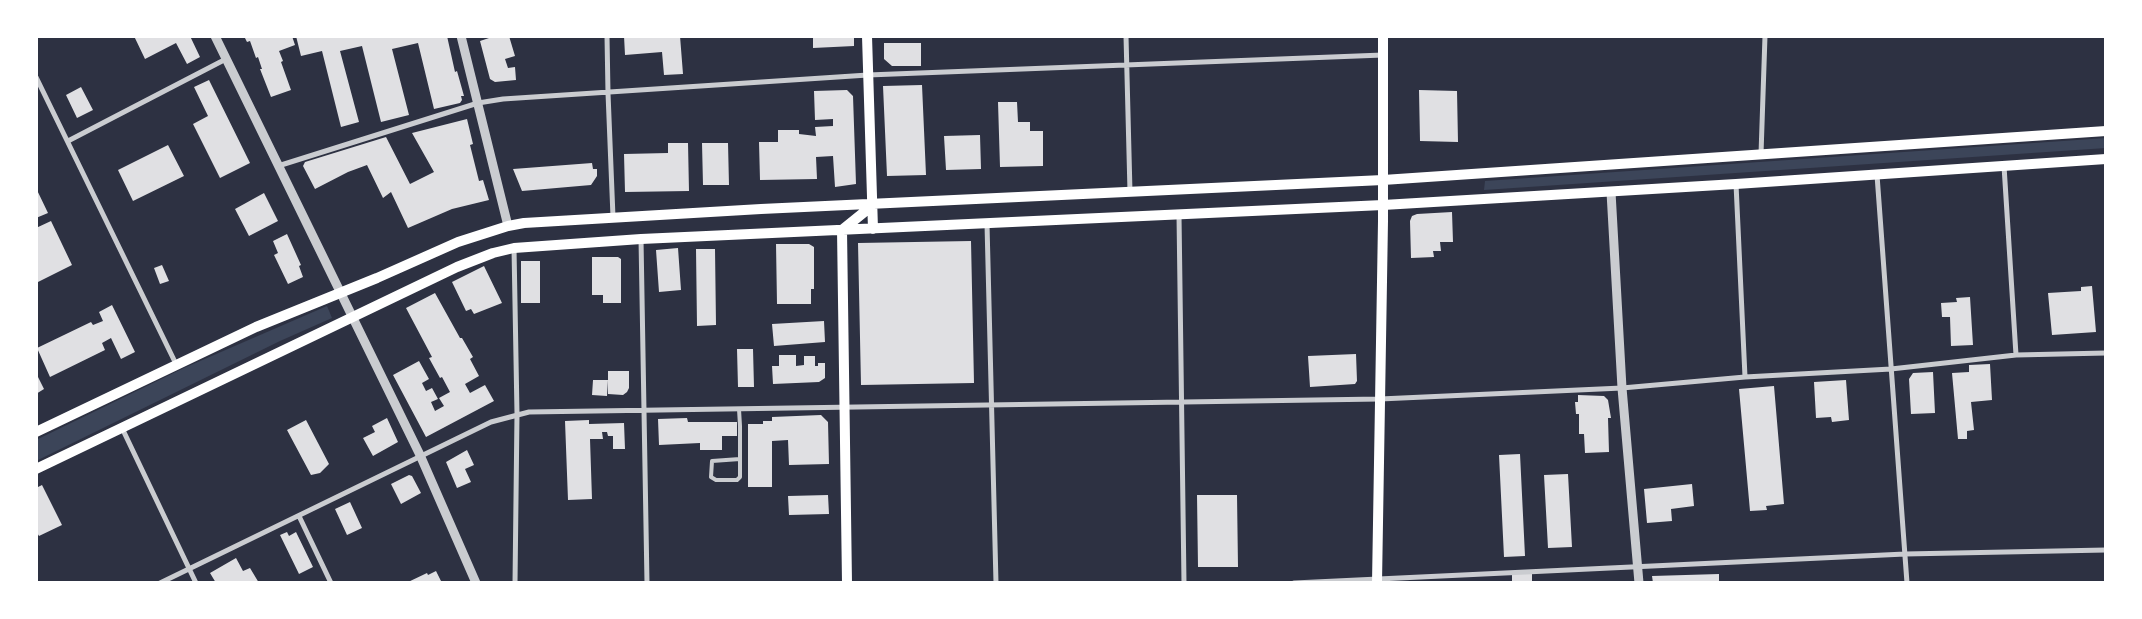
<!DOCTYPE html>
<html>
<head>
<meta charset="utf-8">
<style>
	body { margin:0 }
	#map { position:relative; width:2142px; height:619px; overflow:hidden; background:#2d3142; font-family:"Noto Sans",sans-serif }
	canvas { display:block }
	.frame { position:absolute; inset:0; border:38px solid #fff; pointer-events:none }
</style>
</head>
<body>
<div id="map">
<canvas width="2142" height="619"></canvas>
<div class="frame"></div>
</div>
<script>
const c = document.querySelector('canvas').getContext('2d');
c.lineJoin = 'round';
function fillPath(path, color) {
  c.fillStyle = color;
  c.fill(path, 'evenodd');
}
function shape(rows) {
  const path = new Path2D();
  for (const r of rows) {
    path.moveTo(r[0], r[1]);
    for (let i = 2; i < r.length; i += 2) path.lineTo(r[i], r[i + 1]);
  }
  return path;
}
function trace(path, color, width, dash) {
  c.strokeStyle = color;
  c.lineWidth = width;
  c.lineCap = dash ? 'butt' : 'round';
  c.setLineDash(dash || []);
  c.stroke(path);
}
const green = shape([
	[2106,138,2106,148,1484,190,1485,181],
	[327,306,332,318,280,341,36,461,36,440,184,368]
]);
const building = shape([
	[134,36,190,36,200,57,187,64,176,43,145,59],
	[244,36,292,36,295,45,279,51,283,61,281,62,291,90,271,97,260,69,262,69,258,57,256,58,250,41,247,42],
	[296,36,447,36,455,72,457,71,464,96,461,96,462,100,460,103,434,109,418,43,392,49,409,115,381,122,362,46,340,51,359,122,341,127,322,51,301,56],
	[495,36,509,36,515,56,505,59,508,68,515,67,516,80,495,82,490,79,480,41],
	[624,36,680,36,683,74,664,75,662,52,625,55],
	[813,36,854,36,854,46,813,48],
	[884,43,921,43,921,66,892,66,884,59],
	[209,80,250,163,220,178,193,124,208,116,194,87],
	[922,85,926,175,887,176,883,86],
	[81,87,93,110,77,118,66,95],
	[847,90,853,96,856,184,835,187,833,156,816,157,817,179,760,180,759,142,778,142,778,130,799,130,799,134,816,136,815,127,833,126,833,119,815,120,814,91],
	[1419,90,1457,91,1458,142,1420,141],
	[998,102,1017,102,1018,122,1030,122,1030,131,1043,131,1043,166,1000,167],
	[467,119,473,144,470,145,479,181,483,180,489,200,452,209,408,228,391,192,383,198,367,165,348,172,315,189,303,166,305,162,386,137,410,184,434,172,412,133],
	[980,135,981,169,946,170,944,136],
	[668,143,688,143,689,191,625,192,624,154,668,153],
	[702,143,728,143,729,185,703,185],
	[168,145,184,176,133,201,118,170],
	[592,163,593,169,597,169,597,176,591,185,522,191,513,169],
	[36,188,48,213,36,218],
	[264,193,278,221,249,236,235,209],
	[1452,212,1453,242,1440,242,1441,251,1433,251,1434,257,1411,258,1410,221,1412,216,1417,214],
	[51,221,72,265,36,283,36,228],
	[287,234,301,265,299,266,303,277,288,284,274,255,278,253,273,241],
	[971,241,974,383,861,385,858,243],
	[776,244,809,244,814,247,814,289,811,289,811,304,777,304],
	[678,248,681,290,659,292,656,250],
	[696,249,715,249,716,325,697,326],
	[592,257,618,257,621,259,621,303,603,303,603,295,592,295],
	[521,261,540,261,540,303,521,303],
	[162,265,169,281,160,284,154,268],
	[484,266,502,303,474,314,471,309,466,311,452,282],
	[2092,286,2096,332,2052,335,2048,293,2081,291,2081,287],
	[435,293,460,338,462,338,473,357,470,359,479,376,465,384,470,393,485,385,494,401,426,437,393,375,419,361,429,379,422,383,426,391,432,388,438,399,431,402,435,411,444,406,439,398,450,392,442,377,440,378,429,358,432,357,406,308],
	[1970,297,1973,345,1951,346,1950,317,1942,317,1941,303,1957,302,1956,298],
	[112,305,135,352,121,359,111,338,102,343,105,350,50,377,37,348,91,322,93,325,103,321,99,312],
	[824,321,825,342,774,346,772,324],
	[737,349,753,349,754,387,738,387],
	[1356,354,1357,381,1355,384,1310,387,1308,356],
	[779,355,796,355,796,366,804,365,804,356,815,356,815,366,818,366,818,363,825,363,825,378,819,382,773,384,772,366,779,366],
	[1990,364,1992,400,1971,402,1974,430,1967,431,1967,439,1958,439,1952,373,1969,372,1969,365],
	[608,371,629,371,629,388,627,392,623,395,608,394],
	[1933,372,1935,413,1911,414,1909,379,1913,373],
	[36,373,44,389,36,394],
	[593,380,608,380,607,396,592,395],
	[1846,380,1849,420,1832,422,1831,417,1816,418,1814,382],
	[1774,386,1784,504,1766,506,1767,510,1750,511,1739,389],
	[1578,395,1604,396,1608,400,1611,418,1608,418,1609,452,1585,453,1584,434,1579,434,1579,414,1576,414,1575,402,1578,402],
	[821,415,828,422,829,464,789,465,788,440,772,441,772,487,748,487,748,424,763,424,763,421,772,421,772,417],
	[387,418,398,442,373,456,363,438,375,432,372,426],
	[687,418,688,422,737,422,737,436,722,436,722,450,700,450,700,443,659,445,658,419],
	[306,420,329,464,320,473,311,475,287,430],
	[589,420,589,424,624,423,625,449,613,449,613,436,608,436,607,432,602,432,603,439,590,439,592,499,568,500,565,421],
	[467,450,474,465,465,469,471,482,457,488,446,462],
	[1520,454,1525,556,1504,557,1499,455],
	[1568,474,1572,547,1548,548,1544,475],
	[409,475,412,476,421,493,401,504,391,484],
	[1692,484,1694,506,1671,509,1672,521,1647,523,1644,489],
	[42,485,62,525,39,536,36,531,36,488],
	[828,495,829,514,789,515,788,496],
	[1197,495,1237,495,1238,567,1198,567],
	[350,502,362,528,347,535,335,509],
	[287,532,289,536,296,532,313,567,299,574,280,535],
	[236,558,243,571,250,568,259,583,216,583,210,573],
	[436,571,442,583,406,583,427,573,428,575],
	[1512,574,1532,574,1532,583,1512,583],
	[1719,574,1719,583,1653,583,1652,576]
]);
const service = shape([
	[739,409,740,426,740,477,737,480,716,480,711,477,712,461,740,459]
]);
const minor = shape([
	[607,36,608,93,613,217],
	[1126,36,1130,192],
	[36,77,176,364],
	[68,141,226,59],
	[1761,154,1765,36],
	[278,166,478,103,503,99,868,75,1383,55],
	[2004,166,2016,355],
	[1877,175,1907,583],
	[1736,184,1745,377],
	[1179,215,1184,583],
	[987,224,996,583],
	[641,239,647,583],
	[514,248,517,414,515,583],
	[122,428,196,583],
	[299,516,331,583],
	[160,583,491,422,529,412,1380,399,1622,388,1745,377,1891,369,2016,355,2106,353],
	[1294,583,1905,554,2106,550]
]);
const tertiary = shape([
	[215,36,420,455,476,583],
	[461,36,508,226],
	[1611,192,1622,388,1639,583]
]);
const secondary = shape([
	[867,36,873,229],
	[842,230,847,583],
	[842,230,873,205],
	[36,432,256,327,377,278,458,242,508,226,524,223,761,209,1383,180,2106,131],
	[36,469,457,267,493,253,514,248,641,239,1383,205,1736,184,2106,159],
	[1377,583,1383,221,1383,36]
]);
fillPath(green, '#3c4559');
fillPath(building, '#e0e0e3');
trace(service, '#caccd0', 4);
trace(minor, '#caccd0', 5);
trace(tertiary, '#caccd0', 9);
trace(secondary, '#fff', 10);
</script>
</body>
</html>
